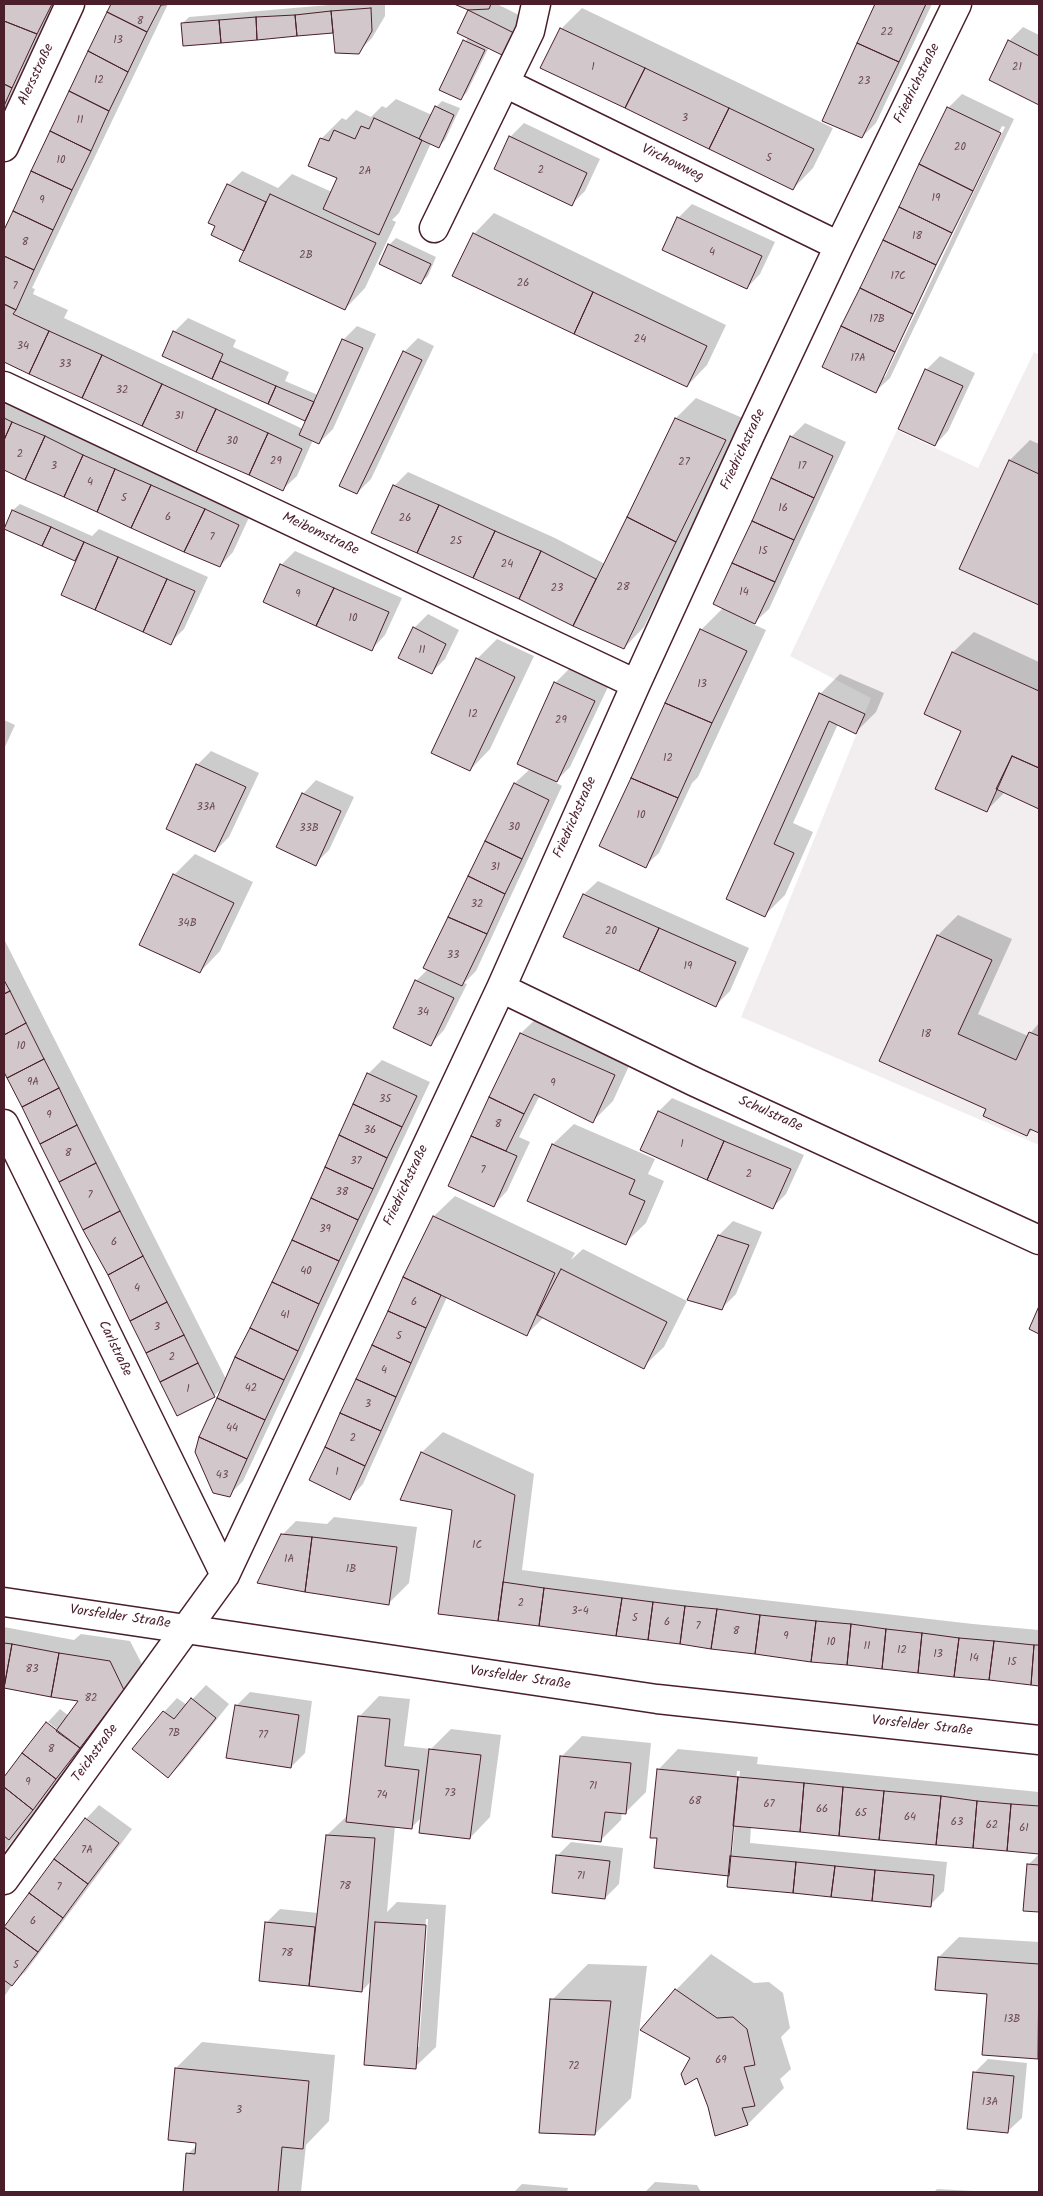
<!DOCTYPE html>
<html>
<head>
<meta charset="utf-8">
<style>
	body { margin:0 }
	#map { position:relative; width:1043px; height:2196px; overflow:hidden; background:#fff; font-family:Kalam,sans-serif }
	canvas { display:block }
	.frame { position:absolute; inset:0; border:5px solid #4a1f2b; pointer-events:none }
</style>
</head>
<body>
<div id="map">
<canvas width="1043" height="2196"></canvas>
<div class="frame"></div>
</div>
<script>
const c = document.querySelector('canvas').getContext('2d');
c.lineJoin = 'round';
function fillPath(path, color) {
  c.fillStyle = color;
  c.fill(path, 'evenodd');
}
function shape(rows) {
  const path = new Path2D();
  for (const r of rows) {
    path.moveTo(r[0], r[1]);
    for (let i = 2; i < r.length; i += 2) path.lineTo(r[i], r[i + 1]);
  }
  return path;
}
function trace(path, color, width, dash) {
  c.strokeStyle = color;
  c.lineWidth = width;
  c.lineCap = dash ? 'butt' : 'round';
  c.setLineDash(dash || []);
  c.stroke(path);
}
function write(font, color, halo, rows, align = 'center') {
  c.font = font + ' Kalam,sans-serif';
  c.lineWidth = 4;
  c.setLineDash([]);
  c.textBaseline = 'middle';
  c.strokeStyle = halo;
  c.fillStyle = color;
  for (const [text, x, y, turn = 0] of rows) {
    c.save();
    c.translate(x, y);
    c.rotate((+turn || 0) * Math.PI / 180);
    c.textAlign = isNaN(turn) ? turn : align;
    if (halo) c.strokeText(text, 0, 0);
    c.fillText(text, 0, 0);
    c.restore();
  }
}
const built = shape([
	[1034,352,1039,355,1039,1145,741,1017,777,931,871,698,790,656,897,430,978,468]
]);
const shadow = shape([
	[4,4,59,4,4,123],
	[112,4,168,4,32,288,35,289,33,294,68,310,64,318,303,429,307,420,163,356,174,332,188,318,236,340,233,347,289,372,285,381,318,395,344,339,357,326,376,334,333,429,319,443,313,440,297,476,283,489,4,361,4,233],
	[340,4,385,4,385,16,372,38,358,52,334,30,332,32,182,24,189,17],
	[457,4,497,4,529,20,518,41,489,47,467,92,461,99,441,90,468,37,458,32,470,9],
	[877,4,932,4,876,123,862,137,858,44],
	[582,8,833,128,813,168,793,189,561,29],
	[1023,27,1039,35,1039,103,990,79,1009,41],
	[962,94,1014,119,890,378,876,391,948,108],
	[1002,126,1005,127,885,377,883,377],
	[396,99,432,115,436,107,442,101,460,108,445,140,438,147,431,143,399,213,392,220,396,222,365,288,345,309,245,250,228,185,242,171,278,188,292,174,332,192,338,178,310,165,322,138,342,118,346,120,356,110,371,117,382,106,386,108],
	[524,123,600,159,585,191,571,205,510,137],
	[692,204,775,242,760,274,747,288,678,218],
	[494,213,726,325,707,365,687,386,474,234],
	[396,238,436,257,428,276,421,282,389,245],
	[418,338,434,346,371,479,357,493,404,352],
	[940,356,975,373,948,431,935,445,926,370],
	[4,398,252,511,233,552,220,566,4,468],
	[696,398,745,419,644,627,624,648,519,598,373,532,394,486,408,472,555,538,605,564,676,418],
	[805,423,846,442,769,609,753,624,766,630,698,777,692,783,659,853,645,866,701,630,723,608,791,437],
	[1030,440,1039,444,1039,603,961,568,1010,460],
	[20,504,92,536,99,529,208,577,184,629,170,643,80,555,75,560,13,510],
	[295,551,402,598,385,635,372,649,265,601,281,565],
	[428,614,459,630,445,659,432,672,414,628],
	[974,632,1039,662,1039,808,1005,792,987,810,963,730,926,714,953,652],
	[497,639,534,656,490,749,470,770,477,659],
	[569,669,608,687,570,767,555,782,562,786,476,971,464,983,467,984,444,1030,431,1044,416,981,428,969,425,967,515,783,530,769,518,764,555,683],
	[840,674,884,693,876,712,856,732,838,724,793,823,813,832,785,895,765,915,727,898,820,694],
	[4,720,15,725,4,749],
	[211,751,259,773,229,837,215,851,197,765],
	[316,780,354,797,329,850,315,864,303,794],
	[195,854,253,882,220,951,200,972,174,875],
	[598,881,749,948,730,991,716,1005,584,894],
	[958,915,1012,939,978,1014,1028,1036,1039,1023,1039,1132,1033,1129,1027,1135,988,1109,881,1060,938,935],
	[4,939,227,1381,368,1074,382,1060,430,1082,243,1481,229,1495,224,1386,214,1396,109,1274,4,1066],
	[542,1013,634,1055,613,1101,593,1121,541,1096,538,1099,519,1137,530,1142,507,1191,494,1205,450,1185,521,1033],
	[672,1098,804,1155,786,1194,773,1207,659,1111],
	[574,1124,655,1159,648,1174,664,1181,646,1223,625,1243,529,1201,553,1144],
	[455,1196,575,1253,571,1260,583,1249,687,1301,664,1347,643,1367,544,1317,527,1334,447,1297,363,1484,350,1498,404,1278,434,1216],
	[733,1221,762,1232,736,1294,722,1308,689,1299,719,1235],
	[443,1432,534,1474,522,1570,668,1589,973,1624,1039,1630,1039,1685,811,1660,498,1619,453,1509,402,1499,422,1452],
	[334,1517,417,1527,409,1583,389,1603,282,1535,296,1521,327,1524],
	[4,1627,74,1640,81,1634,130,1641,144,1668,4,1852,4,1778,46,1724,58,1733,58,1730,48,1722,60,1709,69,1716,80,1700,4,1687],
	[206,1685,229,1704,182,1763,168,1777,164,1712,177,1698,187,1705],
	[250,1692,312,1701,305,1753,291,1767,236,1706],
	[379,1696,410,1699,404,1746,431,1749,451,1729,501,1735,490,1817,470,1838,422,1817,411,1828,395,1826,387,1912,397,1902,446,1905,436,2047,415,2067,372,1980,362,1991,310,1983,308,1985,266,1923,280,1909,318,1913,327,1835,348,1815,359,1717],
	[426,1919,428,1919,419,2047,416,2047],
	[582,1736,651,1743,646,1792,626,1812,622,1812,621,1820,601,1840,562,1756],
	[678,1749,758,1757,757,1764,1039,1792,1039,1852,751,1826,750,1843,947,1862,944,1891,930,1905,730,1874,659,1837,658,1770],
	[737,1771,740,1771,732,1854,729,1854],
	[99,1805,132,1829,26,1971,12,1985,4,1997,4,1928,86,1819],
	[571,1842,623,1848,619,1884,605,1898,557,1856],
	[1039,1854,1039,1911,1024,1910,1028,1865],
	[959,1937,1039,1942,1038,2058,988,1992,939,1957],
	[711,1954,754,1983,769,1982,783,1993,790,2028,781,2037,791,2069,780,2079,784,2088,748,2124,716,2134,709,2107,692,2057,676,1990],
	[588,1964,647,1966,631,2098,595,2134,552,2000],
	[202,2042,335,2055,329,2121,306,2145,301,2192,184,2192,188,2154,197,2145,176,2068],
	[988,2059,1027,2063,1022,2118,1008,2131,974,2073],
	[655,2182,697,2185,701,2192,645,2192],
	[522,2184,568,2188,567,2192,514,2192],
	[937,2189,991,2192,934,2192]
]);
const building = shape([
	[4,4,52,4,37,34,4,21,4,4],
	[111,4,174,4,161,5,147,32,107,12,111,4],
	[454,4,491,4,489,9,468,10,454,4],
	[875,4,926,4,899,62,857,43,875,4],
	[371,8,372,31,359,54,335,53,331,11,371,8],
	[468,10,516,34,504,56,457,33,468,10],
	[331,11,333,33,297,36,295,15,331,11],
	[107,12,147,32,128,72,88,51,107,12],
	[295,15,297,36,257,40,256,17,295,15],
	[256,17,257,40,221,43,219,20,256,17],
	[219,20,221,43,183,46,181,23,219,20],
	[4,21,37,34,12,88,4,84,4,21],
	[560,28,645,68,625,108,540,68,560,28],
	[463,40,485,50,461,100,439,90,463,40],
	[1008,40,1039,56,1039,105,989,80,1008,40],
	[857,43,899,62,862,138,822,121,857,43],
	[88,51,128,72,109,111,69,91,88,51],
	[645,68,729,108,709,149,625,108,645,68],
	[4,84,12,88,4,106,4,84],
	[69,91,109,111,91,151,50,131,69,91],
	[435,106,454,115,439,148,419,139,435,106],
	[947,107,1001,133,973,191,919,164,947,107],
	[729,108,814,149,793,190,709,149,729,108],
	[374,118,422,140,379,235,323,209,337,178,308,166,320,138,329,141,334,130,355,139,361,126,369,129,374,118],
	[50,131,91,151,72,190,31,171,50,131],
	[509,136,587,173,572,206,494,169,509,136],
	[919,164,973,191,952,233,899,207,919,164],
	[31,171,72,190,53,230,13,211,31,171],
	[227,184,266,202,244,251,211,235,215,226,208,223,227,184],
	[270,194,376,243,345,310,239,261,270,194],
	[899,207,952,233,936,265,883,240,899,207],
	[13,211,53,230,34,270,4,256,4,230,13,211],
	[677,217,762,256,747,289,662,250,677,217],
	[473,233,593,292,574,334,452,276,473,233],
	[883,240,936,265,913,314,860,288,883,240],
	[388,244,431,264,421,284,379,264,388,244],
	[4,256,34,270,16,310,4,304,4,256],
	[860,288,913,314,895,352,841,326,860,288],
	[593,292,707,346,687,387,574,334,593,292],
	[4,304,16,310,13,314,49,331,29,374,4,362,4,304],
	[841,326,895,352,876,393,822,367,841,326],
	[49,331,102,355,82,398,29,374,49,331],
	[173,331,223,354,212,379,162,356,173,331],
	[342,339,363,348,319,444,299,435,342,339],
	[403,351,422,360,357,494,339,486,403,351],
	[102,355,162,384,142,426,82,398,102,355],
	[220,361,276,386,268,404,212,379,220,361],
	[925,369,963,386,935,446,898,429,925,369],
	[162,384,216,409,196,452,142,426,162,384],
	[276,386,314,402,305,421,268,404,276,386],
	[216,409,268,433,249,475,196,452,216,409],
	[4,418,12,422,4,440,4,418],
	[675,418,726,440,676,542,627,517,675,418],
	[12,422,45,436,25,480,4,470,4,440,12,422],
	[268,433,302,449,283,491,249,475,268,433],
	[45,436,83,455,64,497,25,480,45,436],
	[790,436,833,456,814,498,771,478,790,436],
	[83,455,115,469,97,512,64,497,83,455],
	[1009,460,1039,474,1039,605,959,569,1009,460],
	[115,469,151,485,131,528,97,512,115,469],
	[771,478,814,498,794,540,752,521,771,478],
	[151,485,205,509,184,552,131,528,151,485],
	[393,485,439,505,417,553,371,533,393,485],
	[439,505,495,531,473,578,417,553,439,505],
	[205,509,239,525,220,567,184,552,205,509],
	[12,510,51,527,42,546,4,529,12,510],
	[627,517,676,542,624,649,573,626,627,517],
	[752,521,794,540,775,582,732,563,752,521],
	[51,527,84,542,75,561,42,546,51,527],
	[495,531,541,551,519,599,473,578,495,531],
	[84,542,118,557,95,610,61,595,84,542],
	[541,551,596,579,573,626,519,599,541,551],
	[118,557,167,579,143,632,95,610,118,557],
	[732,563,775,582,755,624,713,604,732,563],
	[280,564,334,588,316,626,263,602,280,564],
	[167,579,195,591,171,645,143,632,167,579],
	[334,588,389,612,372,651,316,626,334,588],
	[413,627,446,644,432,674,398,658,413,627],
	[700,629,747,651,712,723,665,703,700,629],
	[952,652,1039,691,1039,768,1012,756,987,812,935,789,961,731,924,714,952,652],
	[476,658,515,677,470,771,431,753,476,658],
	[554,682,595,701,557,782,517,764,554,682],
	[819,693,865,714,856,734,829,721,774,844,794,853,765,917,726,899,819,693],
	[665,703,712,723,678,798,631,778,665,703],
	[1012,756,1039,768,1039,809,996,789,1012,756],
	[196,764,246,787,215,852,166,829,196,764],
	[631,778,678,798,646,868,599,846,631,778],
	[514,783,549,800,522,859,485,841,514,783],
	[302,793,341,811,316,866,276,847,302,793],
	[485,841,522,859,505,894,468,876,485,841],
	[173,874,234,903,200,973,139,945,173,874],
	[468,876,505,894,487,934,448,917,468,876],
	[583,894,659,928,639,971,563,937,583,894],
	[448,917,487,934,462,986,423,968,448,917],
	[659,928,736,962,716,1007,639,971,659,928],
	[937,935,992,960,958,1034,1016,1060,1029,1032,1039,1036,1039,1133,1030,1129,1027,1136,983,1116,986,1109,879,1061,937,935],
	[4,980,10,991,4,994,4,980],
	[415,980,454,998,431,1046,393,1028,415,980],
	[10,991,26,1023,4,1035,4,994,10,991],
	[26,1023,44,1059,7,1078,4,1072,4,1035,26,1023],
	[520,1033,615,1075,593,1123,534,1094,524,1114,489,1097,520,1033],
	[44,1059,59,1088,22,1107,7,1078,44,1059],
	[367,1073,417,1096,402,1127,353,1104,367,1073],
	[59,1088,77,1125,40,1144,22,1107,59,1088],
	[489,1097,524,1114,506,1151,471,1136,489,1097],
	[353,1104,402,1127,387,1158,339,1135,353,1104],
	[658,1111,724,1141,707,1180,640,1150,658,1111],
	[77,1125,96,1163,59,1182,40,1144,77,1125],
	[339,1135,387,1158,373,1189,325,1167,339,1135],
	[471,1136,517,1156,494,1207,448,1186,471,1136],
	[724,1141,791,1169,773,1209,707,1180,724,1141],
	[552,1144,635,1180,629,1194,645,1201,626,1245,527,1201,552,1144],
	[96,1163,120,1211,83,1230,59,1182,96,1163],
	[325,1167,373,1189,358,1220,311,1198,325,1167],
	[311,1198,358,1220,339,1261,292,1240,311,1198],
	[120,1211,143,1256,108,1275,83,1230,120,1211],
	[433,1216,555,1273,527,1336,403,1277,433,1216],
	[718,1235,749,1245,722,1310,687,1300,718,1235],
	[292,1240,339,1261,319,1304,272,1282,292,1240],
	[143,1256,167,1302,130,1321,108,1275,143,1256],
	[561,1269,667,1322,644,1369,537,1315,561,1269],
	[403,1277,441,1295,426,1328,388,1311,403,1277],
	[272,1282,319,1304,298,1351,250,1328,272,1282],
	[167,1302,184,1335,146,1353,130,1321,167,1302],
	[1039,1306,1039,1334,1029,1329,1039,1306],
	[388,1311,426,1328,411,1363,372,1345,388,1311],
	[250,1328,298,1351,284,1380,235,1357,250,1328],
	[184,1335,198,1363,160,1382,146,1353,184,1335],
	[372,1345,411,1363,396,1397,356,1379,372,1345],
	[235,1357,284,1380,265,1420,217,1398,235,1357],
	[198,1363,215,1397,177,1416,160,1382,198,1363],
	[356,1379,396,1397,381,1431,340,1413,356,1379],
	[217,1398,265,1420,247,1459,199,1437,217,1398],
	[340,1413,381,1431,365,1466,325,1447,340,1413],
	[199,1437,247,1459,230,1497,213,1493,195,1452,199,1437],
	[325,1447,365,1466,350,1500,309,1480,325,1447],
	[421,1452,515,1495,498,1621,438,1614,452,1510,400,1500,421,1452],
	[281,1534,312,1537,305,1592,257,1583,281,1534],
	[312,1537,397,1547,389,1605,305,1592,312,1537],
	[503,1582,544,1588,539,1626,498,1621,503,1582],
	[544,1588,622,1598,616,1636,539,1626,544,1588],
	[622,1598,653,1602,648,1640,616,1636,622,1598],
	[653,1602,685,1606,680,1644,648,1640,653,1602],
	[685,1606,717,1609,711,1649,680,1644,685,1606],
	[717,1609,760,1615,755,1654,711,1649,717,1609],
	[760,1615,816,1621,811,1662,755,1654,760,1615],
	[816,1621,851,1624,847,1665,811,1662,816,1621],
	[851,1624,886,1629,882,1669,847,1665,851,1624],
	[886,1629,922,1633,918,1673,882,1669,886,1629],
	[922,1633,959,1638,954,1677,918,1673,922,1633],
	[959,1638,994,1641,989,1680,954,1677,959,1638],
	[994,1641,1034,1645,1031,1685,989,1680,994,1641],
	[4,1643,12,1644,4,1688,4,1643],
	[12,1644,59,1653,51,1697,4,1688,12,1644],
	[1034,1645,1039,1645,1039,1686,1031,1685,1034,1645],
	[59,1653,110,1661,124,1690,80,1748,56,1731,78,1701,51,1697,59,1653],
	[191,1698,216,1718,168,1778,132,1749,163,1711,174,1719,191,1698],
	[235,1705,299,1715,291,1768,226,1758,235,1705],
	[358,1716,390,1719,385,1766,419,1770,412,1829,346,1822,358,1716],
	[46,1722,80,1748,56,1779,22,1753,46,1722],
	[429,1749,481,1755,470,1839,419,1833,429,1749],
	[22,1753,56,1779,33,1810,4,1787,4,1777,22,1753],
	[560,1756,631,1763,626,1814,605,1812,601,1842,552,1837,560,1756],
	[657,1769,738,1777,729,1876,654,1868,657,1838,650,1838,657,1769],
	[738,1777,804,1783,800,1832,733,1826,738,1777],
	[804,1783,843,1787,839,1836,800,1832,804,1783],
	[4,1787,33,1810,9,1840,4,1836,4,1787],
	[843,1787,884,1791,879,1840,839,1836,843,1787],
	[884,1791,941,1796,936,1845,879,1840,884,1791],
	[941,1796,977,1801,973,1848,936,1845,941,1796],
	[977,1801,1011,1804,1007,1851,973,1848,977,1801],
	[1011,1804,1039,1806,1039,1854,1007,1851,1011,1804],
	[85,1818,119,1843,88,1884,54,1859,85,1818],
	[326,1835,375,1838,362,1992,309,1986,326,1835],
	[556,1855,610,1861,605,1899,552,1893,556,1855],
	[730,1856,796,1862,793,1893,727,1887,730,1856],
	[54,1859,88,1884,63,1918,29,1893,54,1859],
	[796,1862,835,1866,831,1897,793,1893,796,1862],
	[1027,1864,1039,1865,1039,1912,1023,1911,1027,1864],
	[835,1866,875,1870,872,1901,831,1897,835,1866],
	[875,1870,934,1875,931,1907,872,1901,875,1870],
	[29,1893,63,1918,38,1952,4,1927,29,1893],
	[265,1922,315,1927,309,1986,259,1981,265,1922],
	[375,1922,426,1925,416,2069,364,2065,375,1922],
	[4,1927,38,1952,12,1986,4,1980,4,1927],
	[938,1957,1039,1964,1038,2059,982,2055,987,1994,935,1990,938,1957],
	[675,1989,717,2018,733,2017,747,2029,755,2065,744,2067,755,2106,742,2108,748,2125,715,2136,708,2107,697,2078,685,2085,681,2074,690,2058,640,2030,675,1989],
	[550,1999,611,2001,595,2135,539,2133,550,1999],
	[175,2068,309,2081,303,2149,282,2147,278,2192,183,2192,186,2153,195,2154,196,2143,168,2140,175,2068],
	[973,2072,1014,2076,1008,2133,967,2129,973,2072]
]);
const minor = shape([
	[505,83,839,246],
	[4,147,70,4],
	[434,228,530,31,536,4],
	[4,386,636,684],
	[501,988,695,1082,1039,1240],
	[4,1124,225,1575],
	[4,1880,225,1575,501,988,636,684,750,435,839,246,957,4]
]);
const major = shape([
	[4,1602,657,1699,1039,1740]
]);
const numberNames = [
	["8",140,22],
	["22",887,33],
	["13",118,41],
	["1",593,68],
	["21",1017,68],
	["12",99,81],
	["23",864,82],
	["3",685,119],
	["11",80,121],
	["20",960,148],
	["5",769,159],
	["10",61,161],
	["2",541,171],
	["2A",365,172],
	["19",936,199],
	["9",42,201],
	["18",917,237],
	["8",25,243],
	["4",712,253],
	["2B",306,256],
	["17C",898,277],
	["26",523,284],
	["7",15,287],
	["17B",877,320],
	["24",640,340],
	["34",23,347],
	["17A",858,359],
	["33",65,365],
	["32",122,391],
	["31",179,417],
	["30",232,442],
	["2",20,455],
	["29",276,462],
	["27",684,463],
	["3",54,467],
	["17",802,467],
	["4",90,483],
	["5",124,499],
	["16",783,509],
	["6",168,518],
	["26",405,519],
	["7",212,538],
	["25",456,542],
	["15",763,552],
	["24",507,565],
	["28",623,588],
	["23",557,589],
	["14",744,593],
	["9",298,595],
	["10",353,619],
	["11",422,651],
	["13",702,685],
	["12",473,715],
	["29",561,721],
	["12",668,759],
	["33A",206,808],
	["10",641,816],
	["30",514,828],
	["33B",309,829],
	["31",495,868],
	["32",477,905],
	["34B",187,924],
	["20",611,932],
	["33",453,956],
	["19",688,967],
	["34",423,1013],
	["18",926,1035],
	["10",21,1047],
	["9A",33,1083],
	["9",553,1084],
	["35",385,1100],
	["9",49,1116],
	["8",498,1125],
	["36",370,1131],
	["1",682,1145],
	["8",68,1154],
	["37",356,1162],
	["7",483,1171],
	["2",749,1175],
	["38",342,1193],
	["7",90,1196],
	["39",325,1230],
	["6",114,1243],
	["40",306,1272],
	["4",137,1289],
	["6",414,1303],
	["41",285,1316],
	["3",157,1328],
	["5",399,1337],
	["2",172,1358],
	["4",384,1371],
	["42",251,1389],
	["1",188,1390],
	["3",368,1405],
	["44",232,1429],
	["2",353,1439],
	["1",337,1473],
	["43",222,1476],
	["1C",477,1546],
	["1A",289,1560],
	["1B",351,1570],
	["2",521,1604],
	["3-4",580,1612],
	["5",635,1619],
	["6",667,1623],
	["7",698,1627],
	["8",736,1632],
	["9",786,1637],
	["10",831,1643],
	["11",867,1647],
	["12",902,1651],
	["13",938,1655],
	["14",974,1659],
	["15",1012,1663],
	["83",32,1670],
	["82",91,1699],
	["7B",174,1734],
	["77",263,1736],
	["8",51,1750],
	["9",28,1783],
	["71",593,1787],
	["73",450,1794],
	["74",382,1796],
	["68",695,1802],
	["67",769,1805],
	["66",822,1810],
	["65",861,1814],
	["64",910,1818],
	["63",957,1823],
	["62",992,1826],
	["61",1024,1829],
	["7A",87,1851],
	["71",581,1877],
	["78",345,1887],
	["7",59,1888],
	["6",33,1922],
	["78",287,1954],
	["5",16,1966],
	["13B",1012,2020],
	["69",721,2061],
	["72",574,2067],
	["13A",990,2103],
	["3",239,2111]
];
const streetNames = [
	["Alersstraße",37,75,-65],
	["Friedrichstraße",918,84,-64],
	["Virchowweg",672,164,26],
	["Friedrichstraße",744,450,-65],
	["Meibomstraße",320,535,25],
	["Friedrichstraße",576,818,-66],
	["Schulstraße",770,1115,24],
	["Friedrichstraße",407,1186,-65],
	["Carlstraße",114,1349,64],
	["Vorsfelder Straße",120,1618,8],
	["Vorsfelder Straße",520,1679,8],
	["Vorsfelder Straße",922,1727,6],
	["Teichstraße",96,1754,-54]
];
fillPath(built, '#f2eeef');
fillPath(shadow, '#0003');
fillPath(building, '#d2c7cb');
trace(building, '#4a1f2b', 1);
trace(minor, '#4a1f2b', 31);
trace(major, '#4a1f2b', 31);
trace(minor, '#fff', 28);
trace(major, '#fff', 28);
write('11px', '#6c4953', null, numberNames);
write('14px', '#4a1f2b', '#fff', streetNames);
</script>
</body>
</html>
